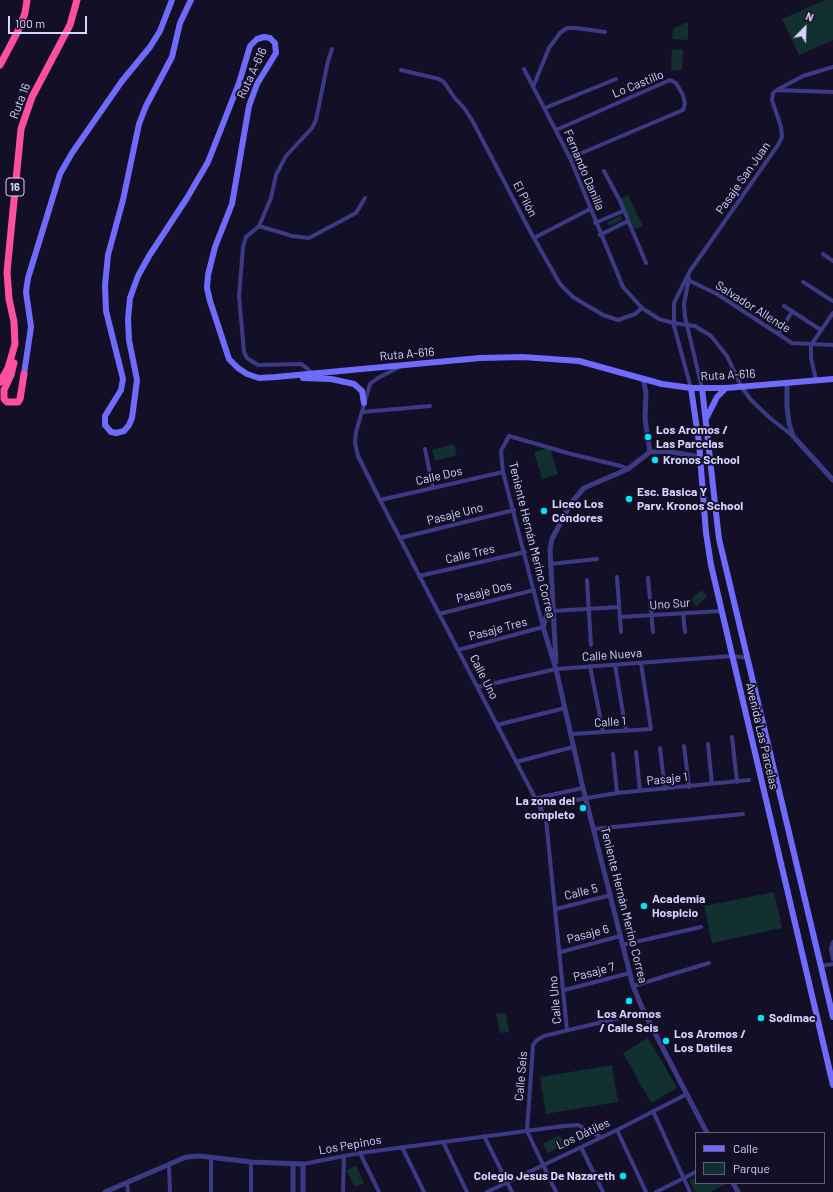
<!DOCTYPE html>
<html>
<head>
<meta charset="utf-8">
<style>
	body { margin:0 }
	#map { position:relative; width:833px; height:1192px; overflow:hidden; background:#130f26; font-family:Barlow,sans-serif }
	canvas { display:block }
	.legend { position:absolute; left:695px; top:1132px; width:130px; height:52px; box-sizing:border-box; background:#130f26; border:1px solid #625e7d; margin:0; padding:5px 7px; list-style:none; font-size:12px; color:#d9d4ff }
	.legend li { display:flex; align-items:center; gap:8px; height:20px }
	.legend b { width:20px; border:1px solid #625e7d }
	.north { position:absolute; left:785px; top:8px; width:40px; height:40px; -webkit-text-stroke:3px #130f26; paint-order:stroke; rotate:23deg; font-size:11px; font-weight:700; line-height:16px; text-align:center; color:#d9d4ff }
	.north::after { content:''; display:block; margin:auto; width:14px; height:18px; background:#d9d4ff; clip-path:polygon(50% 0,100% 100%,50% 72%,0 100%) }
	.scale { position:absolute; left:8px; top:16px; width:79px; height:18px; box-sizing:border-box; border:2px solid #d9d4ff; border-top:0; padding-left:5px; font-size:12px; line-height:14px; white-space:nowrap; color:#d9d4ff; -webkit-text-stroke:3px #130f26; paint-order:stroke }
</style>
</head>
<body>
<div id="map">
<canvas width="833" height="1192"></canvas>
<ul class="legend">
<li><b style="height:5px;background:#6f6bff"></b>Calle</li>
<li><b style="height:11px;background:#12302f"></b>Parque</li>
</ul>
<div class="north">N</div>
<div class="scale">100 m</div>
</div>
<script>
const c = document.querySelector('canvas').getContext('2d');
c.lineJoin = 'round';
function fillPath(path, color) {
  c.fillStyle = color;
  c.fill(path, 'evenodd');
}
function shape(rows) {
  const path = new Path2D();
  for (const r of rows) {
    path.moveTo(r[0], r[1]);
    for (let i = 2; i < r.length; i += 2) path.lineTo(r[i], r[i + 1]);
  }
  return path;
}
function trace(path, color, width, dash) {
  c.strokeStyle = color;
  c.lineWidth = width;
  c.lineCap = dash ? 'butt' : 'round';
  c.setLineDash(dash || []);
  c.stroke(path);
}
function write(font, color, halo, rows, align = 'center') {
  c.font = font + ' Barlow,sans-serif';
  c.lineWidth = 4;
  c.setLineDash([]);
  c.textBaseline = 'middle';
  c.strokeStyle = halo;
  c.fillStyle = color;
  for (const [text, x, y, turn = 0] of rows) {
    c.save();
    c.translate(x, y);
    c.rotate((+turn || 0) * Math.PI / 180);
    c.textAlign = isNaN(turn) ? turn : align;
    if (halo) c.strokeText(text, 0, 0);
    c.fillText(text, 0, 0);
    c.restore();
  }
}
const green = shape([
	[825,0,833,0,833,40,799,55,782,19],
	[687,22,688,23,688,40,672,39,673,29],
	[672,49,683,50,682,70,671,70],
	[628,195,643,226,635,229,620,199],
	[620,216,622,220,609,226,607,222],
	[454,444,457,455,435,461,432,450],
	[550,448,558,474,542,479,534,452],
	[702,590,707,597,696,606,691,599],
	[774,892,782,928,712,943,704,906],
	[506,1013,509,1032,500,1033,496,1014],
	[648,1038,677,1088,651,1103,623,1053],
	[612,1065,618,1102,546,1114,540,1077],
	[560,1135,565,1144,548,1153,543,1144],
	[356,1166,364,1183,355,1187,346,1170],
	[696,1177,696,1183,728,1183,710,1192,695,1192,689,1180]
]);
const minor = shape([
	[524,69,570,158,623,287,642,308,659,319,673,323,695,326,711,336,727,356,741,386,751,400,770,418,793,436],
	[401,70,439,79,444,82,454,97,464,108,472,120,530,231,560,284,573,297,603,315,618,320,635,314,642,308],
	[533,87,549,48,560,33,567,28,576,28,605,32],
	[777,90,803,76,833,67],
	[545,108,616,79],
	[556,130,670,80,676,83,683,95,685,104,683,110,570,158],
	[604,171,620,201,646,263],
	[595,223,623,211],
	[259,226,292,236,309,238,356,213,365,198],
	[600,235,628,221],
	[534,238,590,209],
	[823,254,833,261],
	[689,278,684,304,685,317,702,388],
	[688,280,717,294,792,343,833,345],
	[803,282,833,301],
	[784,306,821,330],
	[778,334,792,312],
	[399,367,378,378,370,384,356,432,355,443,358,456,380,500,546,819,567,1030],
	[312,375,308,369,301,364,258,365,247,358,244,352,239,296,243,247,246,237,259,226,271,198,276,175,286,156,312,128,316,120,328,61,332,49],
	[816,380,811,358,811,345,833,313],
	[691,388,674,326,674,303,690,271,778,145,782,137,781,127,772,100,773,93,777,90,833,92],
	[362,412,430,406],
	[425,449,433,488],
	[380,500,503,472],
	[400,538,514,510],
	[550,564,597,559],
	[419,576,525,552],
	[617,577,621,632],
	[648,578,653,632],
	[587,580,591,645],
	[552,611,619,607],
	[683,613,685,632],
	[439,614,534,590],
	[620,617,721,611],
	[458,650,543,627,503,472,501,451,509,436,571,454,621,466,628,469],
	[615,665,626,731],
	[590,666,603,732],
	[478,687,556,669,733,656,748,658],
	[497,725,565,708],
	[571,734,651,729,641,663],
	[732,737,737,782],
	[708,744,712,784],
	[684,746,689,787],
	[660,748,665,789],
	[636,752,640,791],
	[613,754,617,793],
	[516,762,573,747],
	[537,798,583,788],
	[540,806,617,793,749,780],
	[594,829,743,814],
	[556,909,611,895],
	[833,942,831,949,833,959],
	[622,945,701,927],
	[561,952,620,936],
	[821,966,833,964],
	[633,986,709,963],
	[564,990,630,973],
	[653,1111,690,1192],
	[617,1130,646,1192],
	[484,1136,512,1192],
	[443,1142,467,1192],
	[402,1147,424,1192],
	[581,1147,603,1192],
	[360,1153,379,1192],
	[211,1158,211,1192],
	[251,1162,251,1192],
	[303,1164,360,1153,564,1126,578,1125,601,1137],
	[169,1166,170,1192],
	[127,1183,128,1192],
	[343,1192,344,1156],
	[487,1192,617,1130,687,1094],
	[556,1192,527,1131,533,1045,537,1040,544,1036,644,1012],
	[656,1192,696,1172]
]);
const tertiary = shape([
	[643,379,646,392,645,419,650,452],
	[787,383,787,407,789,423,793,436,833,480],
	[552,597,543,627,556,669,582,784,633,986,644,1012,707,1133],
	[556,662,550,550,552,539,571,503,584,488,628,469,650,452,666,451,711,459],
	[293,1164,293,1192],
	[733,1183,738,1192],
	[105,1192,186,1157,200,1156,251,1162,303,1164,303,1192]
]);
const secondary = shape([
	[191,0,180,23,172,57,146,106,139,124,123,200,108,255,105,285,106,311,123,379,121,390,105,416,105,425,111,432,116,433,124,431,129,425,132,418,137,380,129,340,128,319,130,298,138,276,149,256,187,198,208,162,239,83,250,46,257,39,264,37,270,38,275,43,276,53,257,84,249,106,232,204,215,247,208,275,207,288,210,301,229,359,238,368,247,374,259,378,276,377,480,358,523,357,579,361,662,384,691,388,726,388,833,379],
	[24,374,31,327,26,292,28,278,60,174,72,153,122,81,150,47,160,31,172,0],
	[303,378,331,379,354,384,362,391,364,403],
	[691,388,699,443,706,533,711,565,833,1085],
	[702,388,719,539,833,1017],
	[707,417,717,397,726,388]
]);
const motorway = shape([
	[0,65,18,31,25,13,27,0],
	[14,363,11,375,4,390,4,399,7,402,18,402,20,399,24,374],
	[0,382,8,368,15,344,14,322,9,299,7,272,21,129,32,97,70,25,77,0]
]);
const markers = [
	[648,437,4,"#00e5ff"],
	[655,460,4,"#00e5ff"],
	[629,499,4,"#00e5ff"],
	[544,511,4,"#00e5ff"],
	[583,808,4,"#00e5ff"],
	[644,906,4,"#00e5ff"],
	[629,1001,4,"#00e5ff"],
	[761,1018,4,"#00e5ff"],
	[666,1041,4,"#00e5ff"],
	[623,1176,4,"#00e5ff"]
];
const shields = [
	[15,187,18]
];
const shieldNames = [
	["16",15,187]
];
const streetNames = [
	["Ruta A-616",252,73,-65],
	["Lo Castillo",638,84,-22],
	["Ruta 16",20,101,-69],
	["Fernando Danilla",584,170,67],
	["Pasaje San Juan",743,178,-55],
	["El Pilón",525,199,63],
	["Salvador Allende",753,307,32],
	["Ruta A-616",407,354,-5],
	["Ruta A-616",728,375,-3],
	["Calle Dos",439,476,-13],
	["Pasaje Uno",455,514,-14],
	["Teniente Hernán Merino Correa",532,540,76],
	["Calle Tres",470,554,-13],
	["Pasaje Dos",484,592,-14],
	["Uno Sur",670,604,-4],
	["Pasaje Tres",498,629,-15],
	["Calle Nueva",612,655,-4],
	["Calle Uno",484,677,63],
	["Calle 1",610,722,-4],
	["Avenida Las Parcelas",762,736,77],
	["Pasaje 1",667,779,-6],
	["Calle 5",581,892,-14],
	["Teniente Hernán Merino Correa",624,905,76],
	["Pasaje 6",588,934,-15],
	["Pasaje 7",594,972,-15],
	["Calle Uno",555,1000,-95],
	["Calle Seis",521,1076,-85],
	["Los Dátiles",583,1134,-25],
	["Los Pepinos",350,1145,-10]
];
const poiNames = [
	["Los Aromos /",656,430],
	["Las Parcelas",656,444],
	["Kronos School",663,460],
	["Esc. Basica Y",637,492],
	["Parv. Kronos School",637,506],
	["Liceo Los",552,504],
	["Cóndores",552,518],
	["La zona del",575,801,"right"],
	["completo",575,815,"right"],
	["Academia",652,899],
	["Hospicio",652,913],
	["Los Aromos",629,1014,"center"],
	["/ Calle Seis",629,1028,"center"],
	["Sodimac",769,1018],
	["Los Aromos /",674,1034],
	["Los Datiles",674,1048],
	["Colegio Jesus De Nazareth",615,1176,"right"]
];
fillPath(green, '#12302f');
trace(minor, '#3d3a85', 4);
trace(tertiary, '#3d3a85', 5);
trace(secondary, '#6f6bff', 6);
trace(motorway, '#ff4fa3', 7);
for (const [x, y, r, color] of markers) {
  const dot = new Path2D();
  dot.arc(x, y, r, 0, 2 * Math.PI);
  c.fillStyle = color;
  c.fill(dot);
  trace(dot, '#130f26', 1.5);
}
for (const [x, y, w] of shields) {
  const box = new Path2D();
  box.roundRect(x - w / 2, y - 9, w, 18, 3);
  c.fillStyle = '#130f26';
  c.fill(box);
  trace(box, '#d9d4ff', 1);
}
write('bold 11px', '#d9d4ff', null, shieldNames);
write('12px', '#d9d4ff', '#130f26', streetNames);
write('bold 12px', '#d9d4ff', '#130f26', poiNames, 'left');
</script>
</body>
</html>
